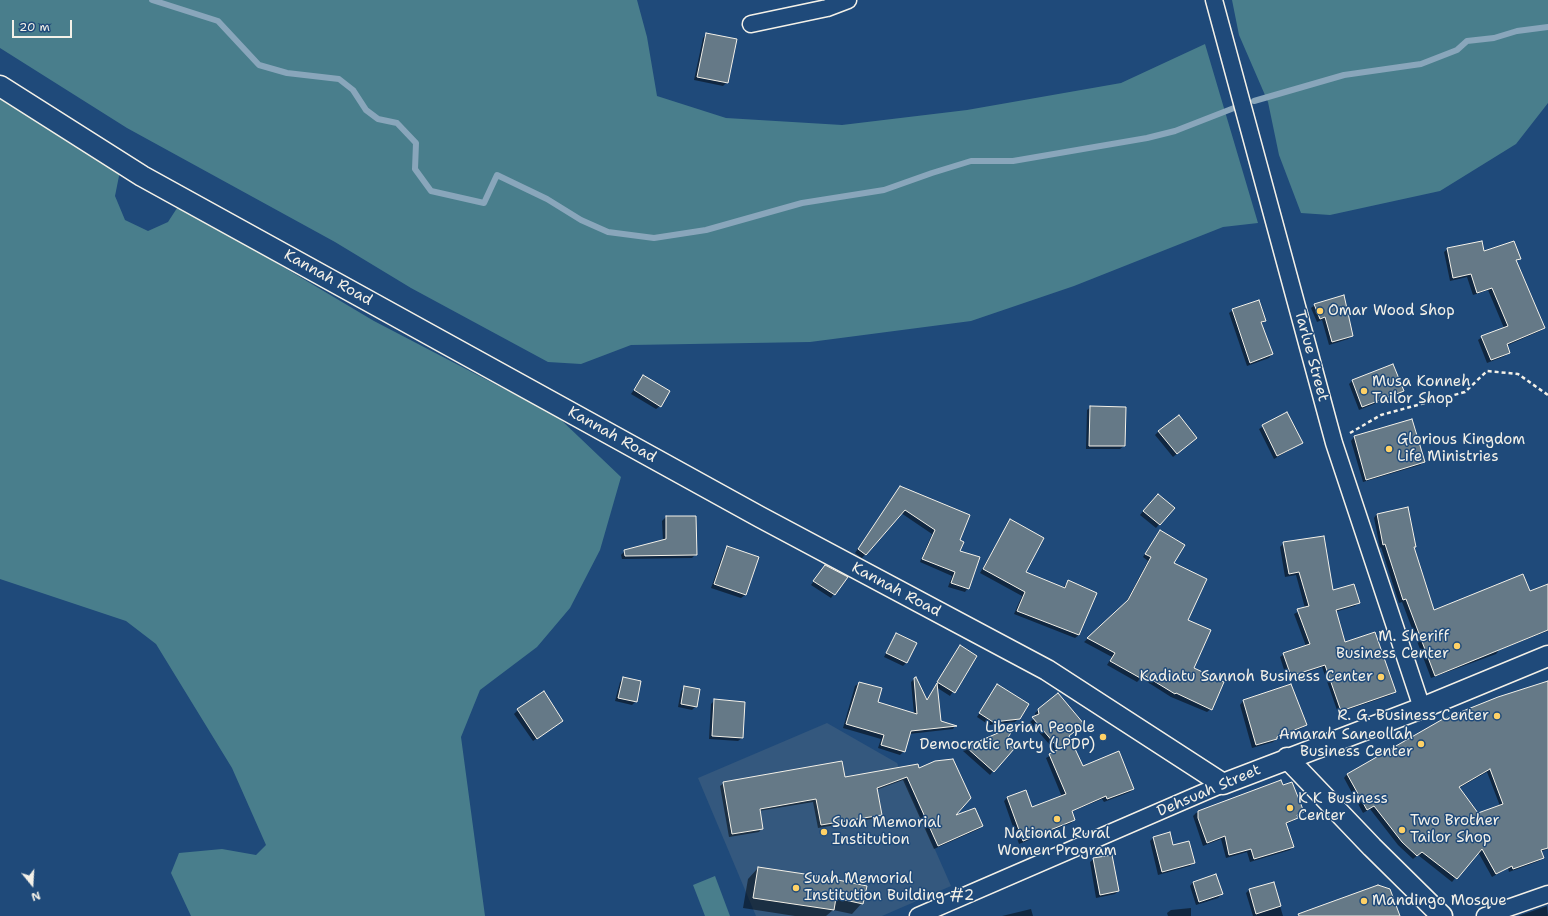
<!DOCTYPE html>
<html>
<head>
<meta charset="utf-8">
<style>
	body { margin:0 }
	#map { position:relative; width:1548px; height:916px; overflow:hidden; background:#1f4a7a; font-family:"Shantell Sans",sans-serif }
	canvas { display:block }
	.north { position:absolute; left:12px; top:864px; width:40px; height:40px; -webkit-text-stroke:3px #1f4a7a; paint-order:stroke; rotate:162deg; font-size:11px; font-weight:700; line-height:16px; text-align:center; color:#f4f1e8 }
	.north::after { content:''; display:block; margin:auto; width:14px; height:18px; background:#f4f1e8; clip-path:polygon(50% 0,100% 100%,50% 72%,0 100%) }
	.scale { position:absolute; left:12px; top:20px; width:60px; height:18px; box-sizing:border-box; border:2px solid #f4f1e8; border-top:0; padding-left:5px; font-size:12px; line-height:14px; white-space:nowrap; color:#f4f1e8; -webkit-text-stroke:3px #1f4a7a; paint-order:stroke }
</style>
</head>
<body>
<div id="map">
<canvas width="1548" height="916"></canvas>
<div class="north">N</div>
<div class="scale">20 m</div>
</div>
<script>
const c = document.querySelector('canvas').getContext('2d');
c.lineJoin = 'round';
function fillPath(path, color) {
  c.fillStyle = color;
  c.fill(path, 'evenodd');
}
function shape(rows) {
  const path = new Path2D();
  for (const r of rows) {
    path.moveTo(r[0], r[1]);
    for (let i = 2; i < r.length; i += 2) path.lineTo(r[i], r[i + 1]);
  }
  return path;
}
function trace(path, color, width, dash) {
  c.strokeStyle = color;
  c.lineWidth = width;
  c.lineCap = dash ? 'butt' : 'round';
  c.setLineDash(dash || []);
  c.stroke(path);
}
function write(font, color, halo, rows, align = 'center') {
  c.font = font + ' "Shantell Sans",sans-serif';
  c.lineWidth = 3;
  c.setLineDash([]);
  c.textBaseline = 'middle';
  c.strokeStyle = halo;
  c.fillStyle = color;
  for (const [text, x, y, turn = 0] of rows) {
    c.save();
    c.translate(x, y);
    c.rotate((+turn || 0) * Math.PI / 180);
    c.textAlign = isNaN(turn) ? turn : align;
    if (halo) c.strokeText(text, 0, 0);
    c.fillText(text, 0, 0);
    c.restore();
  }
}
const built = shape([
	[827,723,897,763,951,886,882,916,756,916,698,778]
]);
const green = shape([
	[0,0,637,0,647,37,657,96,726,118,842,125,967,110,1121,83,1205,44,1258,223,1223,227,1074,286,971,321,810,342,631,345,581,364,548,362,411,288,335,242,127,128,0,48],
	[1232,0,1548,0,1548,103,1516,144,1440,191,1330,215,1301,213,1279,155,1268,102,1239,35],
	[0,97,120,171,115,196,125,220,148,231,168,222,179,205,374,321,558,417,621,477,600,550,570,608,537,647,480,690,461,737,485,916,191,916,171,873,179,853,222,849,256,855,266,845,232,768,156,644,126,621,0,579],
	[715,876,730,916,705,916,693,885]
]);
const shadow = shape([
	[707,34,727,82,723,86,694,80,703,38],
	[1448,249,1519,258,1516,262,1544,328,1540,331,1506,346,1509,352,1505,356,1487,363,1478,340,1482,337,1504,328,1488,290,1473,295,1467,277,1450,281,1444,252],
	[1315,305,1352,336,1348,339,1329,345,1322,320,1317,322,1311,308],
	[1233,310,1265,320,1261,324,1272,354,1269,358,1247,366,1229,313],
	[643,377,660,406,656,409,631,394],
	[1352,381,1403,390,1399,394,1359,410,1349,384],
	[1091,407,1124,446,1120,449,1086,449,1087,410],
	[1287,413,1302,443,1274,459,1259,429],
	[1412,420,1424,462,1420,465,1363,482,1351,441,1354,437],
	[1159,431,1192,441,1173,457,1155,435],
	[897,491,958,540,959,551,968,588,965,592,948,587,952,576,920,562,932,534,901,513,862,558,855,553],
	[1154,498,1173,508,1156,528,1140,515],
	[1377,514,1415,546,1413,548,1433,611,1529,592,1548,585,1548,631,1499,650,1496,654,1431,678,1402,602,1399,603,1381,547,1380,548,1374,518],
	[666,517,695,517,696,554,692,558,622,559,621,555,625,551,663,541,662,521],
	[1010,520,1024,573,1063,588,1068,581,1079,635,1075,638,1014,614,1022,596,980,573],
	[1160,531,1172,564,1186,620,1193,669,1211,709,1207,712,1171,697,1141,678,1137,682,1107,665,1112,657,1084,642,1125,604,1148,561,1143,557],
	[1284,543,1332,591,1358,603,1355,606,1335,612,1345,644,1395,691,1391,695,1338,713,1322,667,1287,679,1280,657,1284,654,1306,646,1294,614,1305,608,1296,575,1285,577,1280,547],
	[728,547,758,558,745,595,741,598,711,588,724,551],
	[825,566,846,577,831,598,811,585],
	[896,634,907,662,903,666,884,657],
	[960,646,976,656,950,696,936,687,940,721,955,726,953,729,909,734,904,751,900,755,878,748,881,739,843,728,855,686,859,683,877,703,914,714,911,682,914,679,926,701],
	[623,679,636,701,632,705,615,701,620,682],
	[1548,682,1548,849,1540,852,1543,858,1539,861,1509,872,1508,868,1492,877,1478,852,1452,882,1418,855,1413,859,1398,845,1370,809,1363,813,1344,778,1347,774,1444,720],
	[1487,772,1500,806,1478,814,1459,788],
	[1291,685,1306,725,1302,728,1276,739,1273,742,1252,748,1240,705,1243,701],
	[997,686,1019,718,1015,722,989,725,977,717],
	[685,687,696,706,692,710,678,707,681,691],
	[715,700,742,738,738,741,709,739,711,704],
	[518,710,558,724,533,741,514,714],
	[1039,710,1068,736,1082,768,1133,789,1130,792,1104,802,1102,799,1071,812,1074,820,1071,823,1019,844,1004,801,1007,798,1032,808,1062,797,1046,758,1056,752,1030,722,1036,717,1035,713],
	[1013,727,1004,742,993,771,990,775,963,751,966,748],
	[952,759,970,798,953,817,982,826,979,829,934,849,903,780,876,790,881,814,877,818,818,828,813,802,759,811,762,828,759,832,729,837,720,786,724,783,844,778,918,770,936,762],
	[1281,782,1302,812,1293,821,1286,824,1293,847,1290,850,1250,862,1247,852,1226,858,1221,839,1203,846,1193,816,1196,813],
	[1169,833,1172,846,1194,863,1190,866,1158,875,1150,841,1153,838],
	[1094,859,1118,891,1115,894,1096,898,1090,862],
	[758,868,837,881,862,903,852,914,833,910,826,916,795,916,743,908,748,879],
	[1193,882,1222,894,1218,898,1196,905,1190,886],
	[1273,883,1283,916,1253,916,1246,893,1249,890],
	[1547,906,1548,916,1518,916],
	[1191,908,1191,916,1168,916,1167,913,1171,910],
	[1031,909,1033,916,1002,916]
]);
const stream = shape([
	[152,0,218,21,259,65,287,73,339,79,353,90,366,110,378,119,397,123,416,143,415,169,431,191,484,203,497,175,547,199,581,220,608,232,654,238,706,230,802,203,884,190,932,173,971,161,1013,161,1147,138,1175,131,1234,108],
	[1254,101,1344,75,1421,64,1457,50,1467,41,1494,38,1517,31,1548,27]
]);
const building = shape([
	[706,33,737,39,728,83,697,77,706,33],
	[1482,241,1484,251,1514,241,1521,259,1516,260,1545,328,1507,344,1510,353,1491,360,1481,336,1508,326,1492,288,1477,293,1471,274,1453,278,1447,248,1482,241],
	[1344,295,1353,336,1332,342,1325,317,1320,319,1314,304,1344,295],
	[1259,300,1266,321,1261,322,1273,354,1250,363,1232,309,1259,300],
	[1393,364,1404,391,1362,407,1352,380,1393,364],
	[643,375,670,391,661,407,634,390,643,375],
	[1090,406,1126,407,1125,446,1089,446,1090,406],
	[1287,412,1303,443,1277,456,1262,425,1287,412],
	[1179,415,1197,438,1177,454,1158,431,1179,415],
	[1412,419,1425,462,1366,480,1354,436,1412,419],
	[900,486,970,515,960,540,964,542,960,551,980,557,969,589,951,583,955,572,922,559,935,530,905,510,866,555,858,549,900,486],
	[1158,494,1175,508,1160,525,1143,511,1158,494],
	[1408,507,1416,547,1414,547,1434,610,1523,574,1530,591,1548,584,1548,630,1435,676,1406,599,1403,600,1385,544,1383,545,1377,514,1408,507],
	[666,516,696,516,697,555,625,556,624,550,666,539,666,516],
	[1010,519,1044,538,1026,572,1065,588,1068,580,1097,593,1079,635,1017,611,1025,592,983,569,1010,519],
	[1160,530,1185,545,1174,563,1207,579,1188,620,1211,630,1194,668,1224,682,1212,710,1176,693,1175,694,1144,675,1142,679,1110,661,1115,653,1087,638,1128,600,1151,557,1145,554,1160,530],
	[1324,536,1333,590,1354,584,1360,603,1336,610,1345,642,1375,632,1396,692,1341,711,1325,665,1291,676,1283,653,1310,644,1297,609,1309,606,1299,572,1289,574,1283,542,1324,536],
	[727,546,759,557,746,595,714,584,727,546],
	[825,565,848,577,835,595,813,581,825,565],
	[896,633,917,643,907,663,886,653,896,633],
	[960,645,977,656,955,693,937,682,960,645],
	[623,677,641,681,637,702,618,698,623,677],
	[916,677,927,700,937,683,941,721,957,726,911,731,905,752,881,745,884,735,846,724,859,682,882,688,878,702,917,714,914,678,916,677],
	[1548,681,1548,848,1541,850,1544,858,1513,869,1512,866,1496,874,1482,849,1457,879,1422,852,1417,856,1402,842,1374,806,1367,810,1347,774,1443,719,1498,697,1548,681],
	[1490,769,1503,804,1478,813,1459,787,1490,769],
	[997,684,1029,704,1020,719,993,722,979,713,997,684],
	[1291,684,1307,725,1277,737,1277,739,1256,745,1243,700,1291,684],
	[684,686,700,689,697,707,681,704,684,686],
	[544,691,563,721,537,739,517,709,544,691],
	[1058,693,1084,724,1069,736,1083,766,1119,751,1134,789,1107,799,1106,796,1072,811,1075,820,1023,841,1007,797,1026,790,1032,807,1066,794,1049,754,1059,749,1032,717,1039,714,1038,709,1058,693],
	[714,699,745,702,743,738,712,736,714,699],
	[1016,725,1005,742,1014,749,994,772,966,747,1016,725],
	[953,759,971,798,956,815,975,808,983,826,938,846,907,777,877,788,882,815,821,825,816,799,760,809,763,829,732,834,723,782,842,761,845,777,918,764,919,768,935,761,953,759],
	[1281,780,1283,785,1292,782,1304,812,1297,815,1298,818,1286,823,1294,847,1254,859,1251,849,1229,855,1225,836,1207,843,1198,818,1198,811,1281,780],
	[1170,832,1173,845,1189,841,1195,863,1162,872,1153,837,1170,832],
	[1112,855,1119,891,1100,895,1093,858,1112,855],
	[758,867,838,879,838,880,867,886,863,904,836,898,834,910,753,898,758,867],
	[1216,874,1223,894,1199,902,1193,882,1216,874],
	[1274,882,1281,906,1256,914,1249,889,1274,882],
	[1378,885,1390,889,1400,916,1299,916,1298,914,1378,885]
]);
const path = shape([
	[1350,433,1381,415,1465,392,1487,371,1518,374,1548,395]
]);
const minor = shape([
	[1214,0,1334,443,1422,708],
	[751,24,827,8,848,0],
	[918,916,1223,784],
	[1485,916,1548,894]
]);
const tertiary = shape([
	[0,86,142,176,760,517,1047,670,1223,784,1422,708,1548,656],
	[1287,758,1372,847,1442,916]
]);
const markers = [
	[1320,311,4,"#ffd166"],
	[1364,391,4,"#ffd166"],
	[1389,449,4,"#ffd166"],
	[1457,646,4,"#ffd166"],
	[1381,677,4,"#ffd166"],
	[1497,716,4,"#ffd166"],
	[1103,737,4,"#ffd166"],
	[1421,744,4,"#ffd166"],
	[1290,808,4,"#ffd166"],
	[1057,819,4,"#ffd166"],
	[1402,830,4,"#ffd166"],
	[824,832,4,"#ffd166"],
	[796,888,4,"#ffd166"],
	[1364,901,4,"#ffd166"]
];
const streetNames = [
	["Kannah Road",328,278,29],
	["Tarlue Street",1311,356,75],
	["Kannah Road",612,435,29],
	["Kannah Road",896,590,28],
	["Dehsuah Street",1209,791,-23]
];
const poiNames = [
	["Omar Wood Shop",1328,311],
	["Musa Konneh",1372,382],
	["Tailor Shop",1372,399],
	["Glorious Kingdom",1397,440],
	["Life Ministries",1397,457],
	["M. Sheriff",1449,637,"right"],
	["Business Center",1449,654,"right"],
	["Kadiatu Sannoh Business Center",1373,677,"right"],
	["R. G. Business Center",1489,716,"right"],
	["Liberian People",1095,728,"right"],
	["Democratic Party (LPDP)",1095,745,"right"],
	["Amarah Saneollah",1413,735,"right"],
	["Business Center",1413,752,"right"],
	["K K Business",1298,799],
	["Center",1298,816],
	["Two Brother",1410,821],
	["Tailor Shop",1410,838],
	["Suah Memorial",832,823],
	["Institution",832,840],
	["National Rural",1057,834,"center"],
	["Women Program",1057,851,"center"],
	["Suah Memorial",804,879],
	["Institution Building #2",804,896],
	["Mandingo Mosque",1372,901]
];
fillPath(built, '#34587e');
fillPath(green, '#497e8c');
fillPath(shadow, '#0007');
trace(stream, '#89a6bb', 6);
fillPath(building, '#657987');
trace(building, '#f4f1e8', 1);
trace(minor, '#f4f1e8', 19);
trace(tertiary, '#f4f1e8', 23);
trace(path, '#f4f1e8', 2.5, [4, 3]);
trace(minor, '#1f4a7a', 16);
trace(tertiary, '#1f4a7a', 20);
for (const [x, y, r, color] of markers) {
  const dot = new Path2D();
  dot.arc(x, y, r, 0, 2 * Math.PI);
  c.fillStyle = color;
  c.fill(dot);
  trace(dot, '#1f4a7a', 1.5);
}
write('15px', '#f4f1e8', '#1f4a7a', streetNames);
write('15px', '#f4f1e8', '#1f4a7a', poiNames, 'left');
</script>
</body>
</html>
